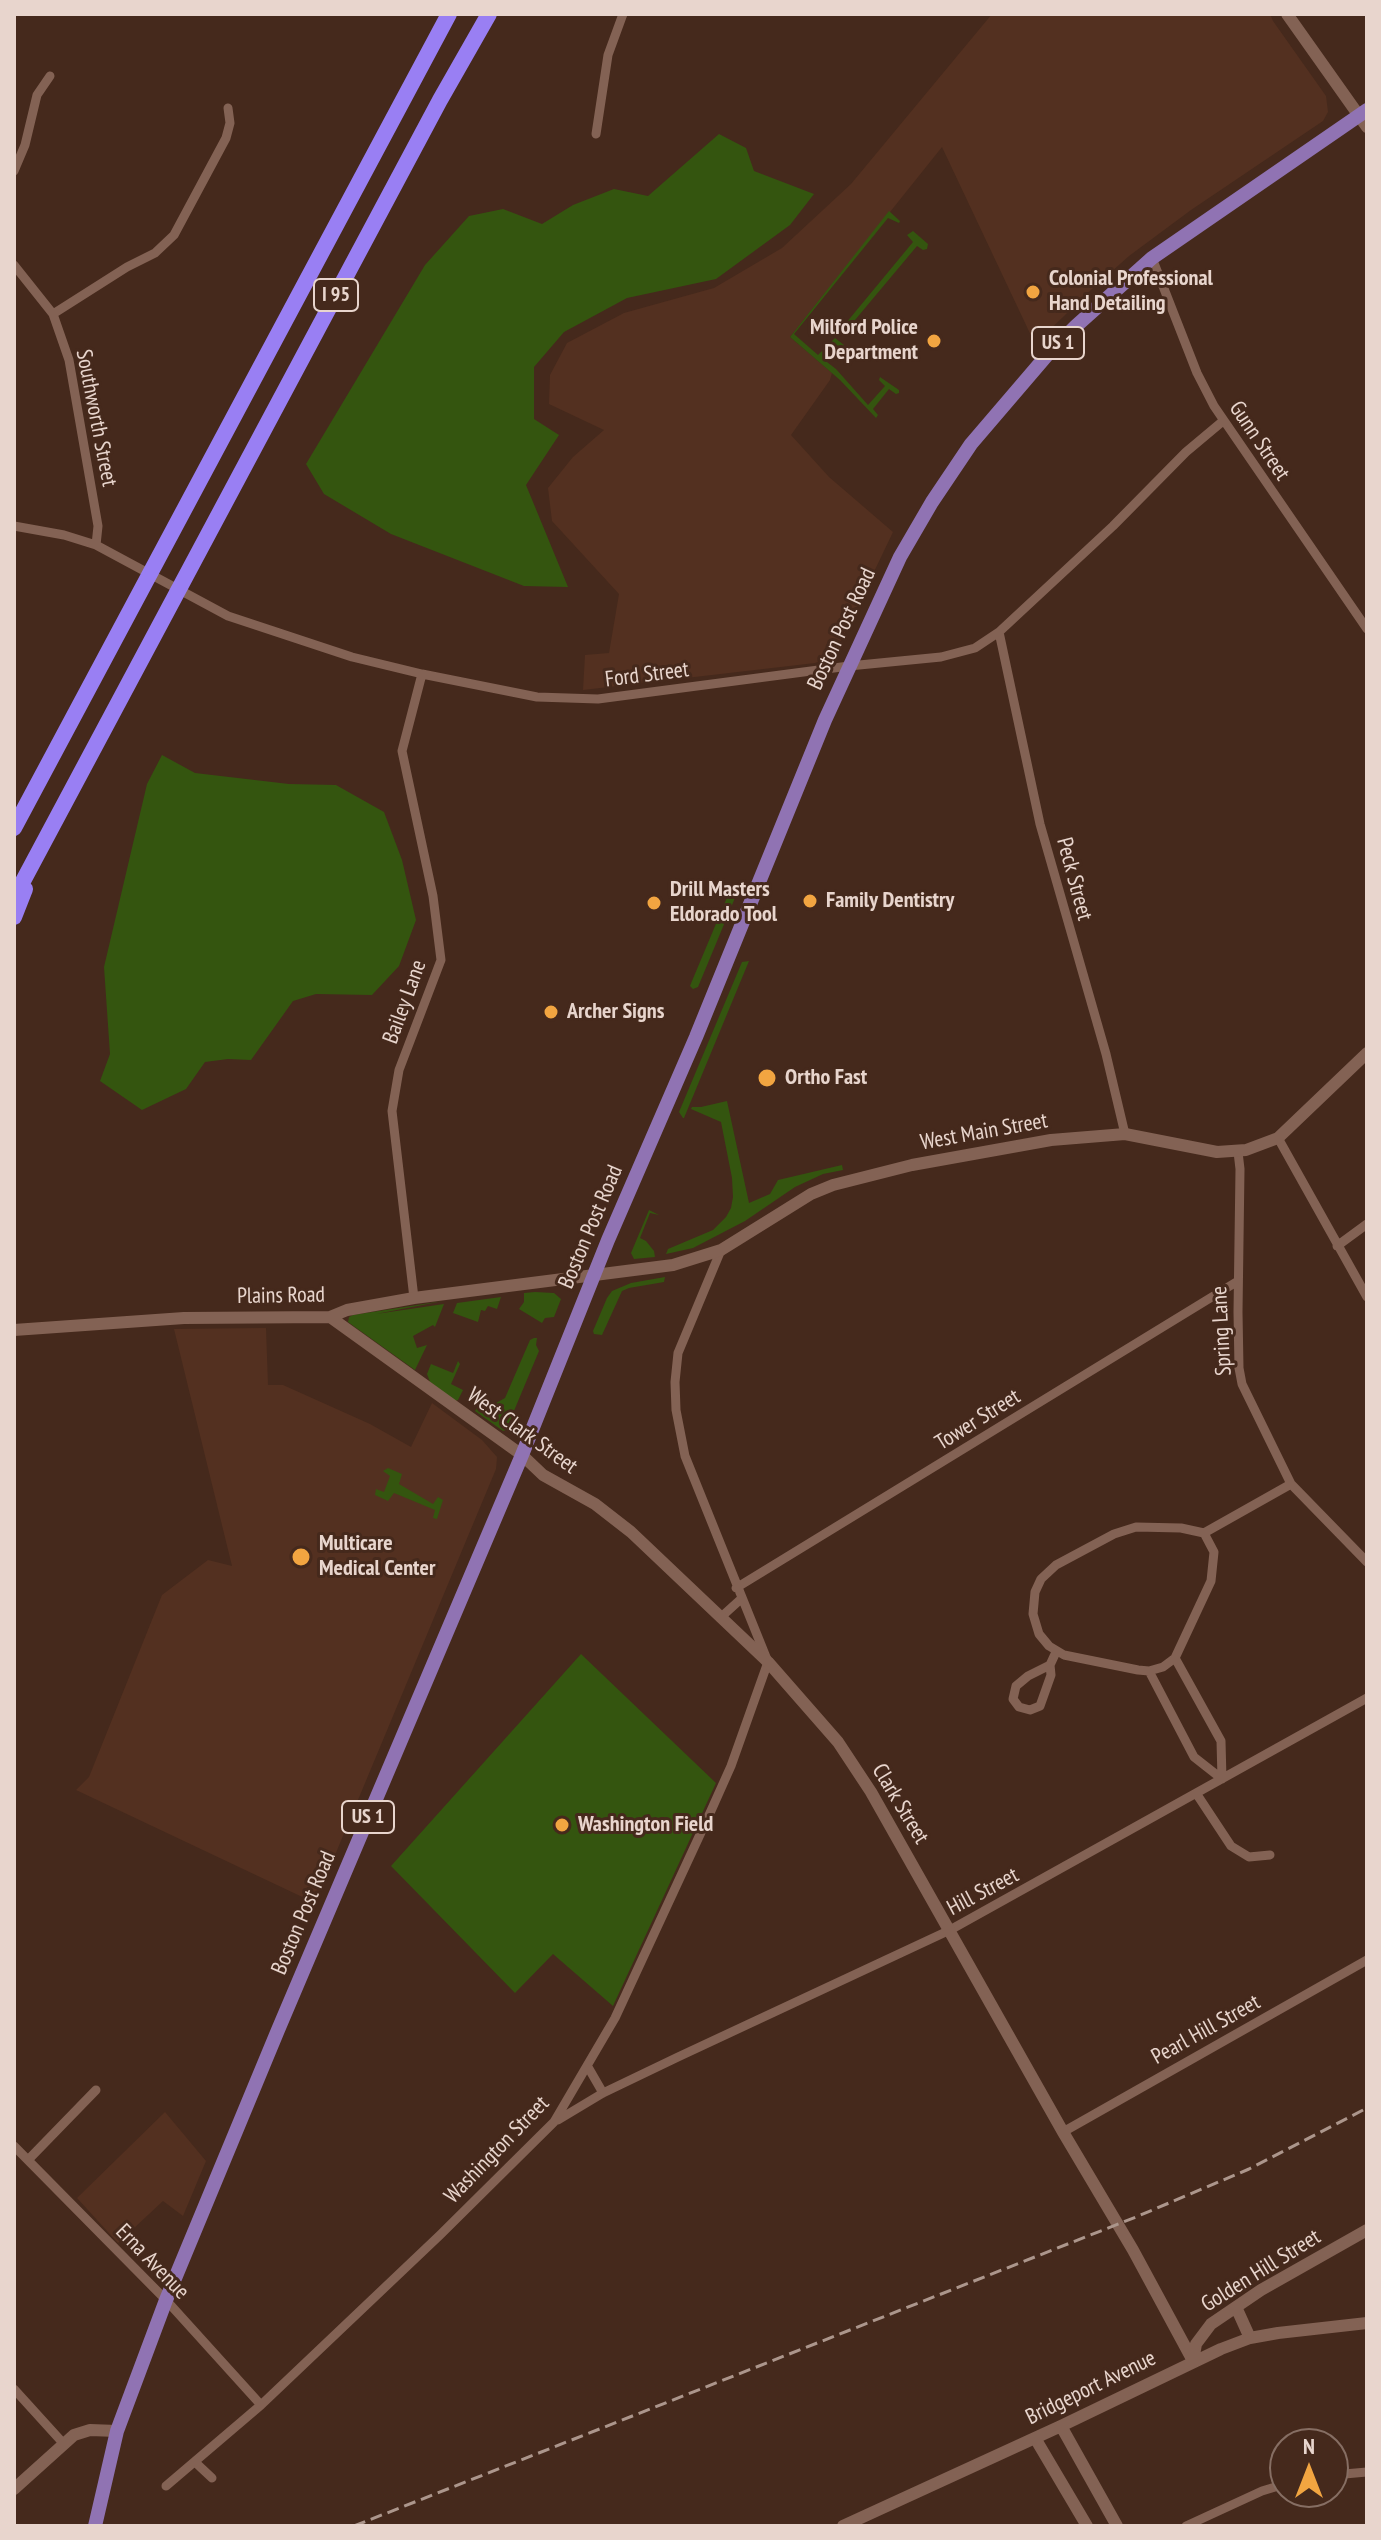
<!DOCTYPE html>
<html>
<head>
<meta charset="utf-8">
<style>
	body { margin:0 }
	#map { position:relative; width:1381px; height:2540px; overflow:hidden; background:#45291c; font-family:"PT Sans Narrow",sans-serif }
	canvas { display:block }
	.frame { position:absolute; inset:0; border:16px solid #e8d5cd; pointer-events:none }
	.north { position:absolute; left:1269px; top:2428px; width:80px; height:80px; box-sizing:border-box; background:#45291c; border:2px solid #866e63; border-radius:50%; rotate:0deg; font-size:22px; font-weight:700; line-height:32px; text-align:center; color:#e8d5cd }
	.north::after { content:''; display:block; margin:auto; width:28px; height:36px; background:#f2a541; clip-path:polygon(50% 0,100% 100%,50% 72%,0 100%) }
</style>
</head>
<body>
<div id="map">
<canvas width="1381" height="2540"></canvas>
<div class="frame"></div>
<div class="north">N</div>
</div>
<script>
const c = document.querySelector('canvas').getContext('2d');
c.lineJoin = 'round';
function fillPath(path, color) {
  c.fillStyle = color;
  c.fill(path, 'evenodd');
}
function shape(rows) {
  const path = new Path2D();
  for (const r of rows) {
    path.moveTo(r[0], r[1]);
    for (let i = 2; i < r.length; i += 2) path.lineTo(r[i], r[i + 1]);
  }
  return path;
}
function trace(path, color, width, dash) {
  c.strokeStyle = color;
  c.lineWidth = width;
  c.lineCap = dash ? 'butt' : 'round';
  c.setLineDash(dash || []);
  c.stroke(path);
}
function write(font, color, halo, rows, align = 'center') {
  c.font = font + ' "PT Sans Narrow",sans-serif';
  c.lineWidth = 6;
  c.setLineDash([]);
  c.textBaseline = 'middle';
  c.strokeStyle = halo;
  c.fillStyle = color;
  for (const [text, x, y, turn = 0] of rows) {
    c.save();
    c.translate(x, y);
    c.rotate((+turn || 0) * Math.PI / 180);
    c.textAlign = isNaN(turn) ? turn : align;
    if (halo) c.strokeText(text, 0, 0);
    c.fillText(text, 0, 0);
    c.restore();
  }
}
const built = shape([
	[992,14,1270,14,1273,21,1326,96,1328,112,1323,121,1191,210,1129,256,1092,289,1035,344,942,147,790,337,832,373,830,380,791,435,829,477,893,532,839,645,826,658,815,663,583,690,585,655,609,653,619,594,552,521,548,488,573,457,604,430,549,404,550,375,567,343,624,313,714,288,782,248,851,184],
	[266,1328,268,1385,283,1385,370,1424,411,1447,432,1403,482,1440,497,1457,496,1469,315,1903,76,1790,89,1777,162,1595,208,1560,232,1566,174,1329],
	[165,2112,206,2161,183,2216,163,2201,118,2243,77,2198]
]);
const green = shape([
	[719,134,746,148,754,171,814,194,790,225,716,279,627,298,564,332,534,367,534,419,559,435,526,485,568,587,524,586,391,534,324,494,306,464,425,265,469,216,503,209,542,224,573,205,614,189,648,196],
	[889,211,900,221,899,223,888,218,794,334,818,355,835,338,844,345,842,349,835,344,823,359,836,369,868,405,885,386,879,380,880,377,899,390,899,393,896,394,889,389,873,409,878,415,876,418,840,380,790,337],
	[913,231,928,244,927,249,923,250,917,246,850,326,856,332,853,335,836,319,840,318,846,323,913,242,907,235],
	[162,755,195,773,289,784,336,785,384,812,402,860,416,920,399,966,372,995,316,994,293,1001,251,1060,228,1059,205,1062,186,1089,142,1110,100,1081,110,1054,104,967,147,784],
	[731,888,736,889,737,893,698,987,693,989,690,986,692,981],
	[749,961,684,1118,683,1118,679,1112,742,962],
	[727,1101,749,1203,770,1194,778,1180,842,1165,843,1170,823,1174,795,1187,745,1221,693,1248,666,1254,668,1249,713,1230,726,1217,731,1208,733,1197,732,1178,721,1122,691,1109,692,1107,701,1107],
	[649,1210,659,1215,650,1213,640,1238,646,1241,654,1251,655,1257,634,1259,631,1253],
	[665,1277,664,1282,629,1288,622,1291,602,1335,594,1334,593,1331,607,1298,612,1291,631,1283],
	[535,1292,554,1293,561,1299,554,1317,545,1318,542,1323,519,1309,524,1302,524,1293],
	[501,1297,497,1309,488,1306,485,1311,481,1310,478,1322,453,1313,457,1303],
	[443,1301,376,1314,444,1304,435,1327,433,1325,413,1336,417,1348,427,1345,415,1370,348,1322,349,1317,353,1315],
	[534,1338,537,1338,536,1345,539,1351,506,1430,503,1431,475,1411,481,1402,496,1403,505,1398,530,1340],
	[458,1361,460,1364,451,1384,463,1390,458,1400,455,1401,430,1382,427,1374,431,1364,453,1373],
	[388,1468,402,1474,399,1484,433,1504,438,1497,443,1500,437,1519,433,1518,435,1510,394,1493,388,1501,375,1495,376,1489,384,1492,390,1476,383,1471],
	[581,1654,716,1783,613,2006,553,1954,515,1993,391,1866]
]);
const street = shape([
	[596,134,608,55,623,14],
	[14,171,25,145,37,95,50,76],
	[1152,258,1197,373,1214,406,1367,629],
	[14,265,53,314,69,360,98,526,96,545],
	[53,314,127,267,155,253,174,235,226,138,230,123,228,108],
	[14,526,64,535,96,545,228,616,352,657,422,674,537,697,598,699,849,666,941,657,975,648,999,632,1113,526,1186,452,1223,421],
	[999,632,1040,824,1106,1054,1125,1134],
	[1278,1138,1367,1297],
	[1238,1152,1240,1169,1238,1312,1239,1368,1242,1384,1291,1484,1367,1562],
	[1337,1246,1367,1224],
	[414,1298,392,1111,399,1070,441,960,433,896,402,751,422,674],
	[1204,1533,1181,1528,1136,1527,1114,1534,1056,1565,1041,1579,1035,1592,1033,1614,1039,1634,1049,1646,1064,1655,1138,1670,1149,1671,1163,1667,1175,1658,1211,1581,1214,1552,1204,1533,1291,1484],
	[736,1588,1238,1281],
	[720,1618,741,1599],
	[1050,1665,1051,1675,1040,1706,1030,1710,1019,1707,1013,1699,1016,1686,1028,1676,1050,1665,1056,1652],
	[1149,1671,1194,1757,1222,1779,1221,1741,1175,1658],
	[1196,1793,1231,1846,1249,1857,1270,1855],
	[588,2067,603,2093],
	[558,2120,603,2093,678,2057,950,1930,1367,1698],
	[1063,2132,1367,1960],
	[14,2146,166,2300,261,2405],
	[28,2160,96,2090],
	[14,2389,63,2443],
	[196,2463,212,2478],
	[1333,2475,1367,2472],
	[166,2486,261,2405,440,2235,554,2122,615,2018,710,1813,731,1766,768,1662,685,1456,676,1410,675,1382,678,1353,721,1250],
	[1186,2526,1262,2491,1285,2484]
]);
const secondary = shape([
	[1287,14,1367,127],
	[330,1317,522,1455,543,1475,595,1504,631,1532,768,1662,838,1742,871,1792,1063,2132,1133,2250,1193,2361],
	[14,1330,184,1318,330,1317,347,1310,414,1298,673,1265,721,1250,811,1194,833,1185,912,1165,1051,1140,1125,1134,1217,1152,1246,1150,1278,1138,1367,1053],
	[1236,2307,1250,2338],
	[1193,2361,1196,2344,1211,2324,1261,2290,1367,2230],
	[1061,2426,1117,2526],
	[1035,2438,1087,2526],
	[14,2489,74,2435,90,2430,117,2431],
	[843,2526,1061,2426,1221,2349,1250,2338,1278,2333,1367,2323]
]);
const primary = shape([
	[95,2526,117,2431,166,2300,278,2030,522,1455,608,1240,696,1037,825,720,900,557,932,502,971,444,1048,354,1076,326,1152,258,1367,110]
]);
const highway = shape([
	[14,828,449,14],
	[14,898,440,100,489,14],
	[14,917,25,889]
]);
const rail = shape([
	[354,2526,1136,2217,1249,2169,1367,2108]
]);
const markers = [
	[1033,292,8,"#f2a541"],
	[934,341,8,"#f2a541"],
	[810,901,8,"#f2a541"],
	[654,903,8,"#f2a541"],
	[551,1012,8,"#f2a541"],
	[767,1078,10,"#f2a541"],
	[301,1557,10,"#f2a541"],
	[562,1825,8,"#f2a541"]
];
const shields = [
	[336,295,44],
	[1058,343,52],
	[368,1817,52]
];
const shieldNames = [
	["I 95",336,295],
	["US 1",1058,343],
	["US 1",368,1817]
];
const poiNames = [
	["Colonial Professional",1049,279],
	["Hand Detailing",1049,304],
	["Milford Police",918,328,"right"],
	["Department",918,353,"right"],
	["Drill Masters",670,890],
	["Eldorado Tool",670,915],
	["Family Dentistry",826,901],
	["Archer Signs",567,1012],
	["Ortho Fast",785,1078],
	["Multicare",319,1544],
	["Medical Center",319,1569],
	["Washington Field",578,1825]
];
const streetNames = [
	["Southworth Street",96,418,79],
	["Gunn Street",1259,441,56],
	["Boston Post Road",842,629,-65],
	["Ford Street",647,675,-7],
	["Peck Street",1074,879,75],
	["Bailey Lane",405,1002,-70],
	["West Main Street",984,1132,-10],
	["Boston Post Road",591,1227,-67],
	["Plains Road",281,1296,-1],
	["Spring Lane",1222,1331,-93],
	["Tower Street",978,1420,-32],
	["West Clark Street",522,1431,36],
	["Clark Street",900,1804,59],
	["Hill Street",983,1892,-28],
	["Boston Post Road",304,1913,-67],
	["Pearl Hill Street",1206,2030,-29],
	["Washington Street",497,2150,-46],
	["Erna Avenue",152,2262,46],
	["Golden Hill Street",1261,2271,-32],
	["Bridgeport Avenue",1091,2388,-26]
];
fillPath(built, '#533020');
fillPath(green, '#34550f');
trace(street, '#836254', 9);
trace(secondary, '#836254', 12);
trace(primary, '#9073b3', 14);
trace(highway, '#997ff3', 16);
trace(rail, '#ac968c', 3, [12, 6]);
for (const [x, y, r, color] of markers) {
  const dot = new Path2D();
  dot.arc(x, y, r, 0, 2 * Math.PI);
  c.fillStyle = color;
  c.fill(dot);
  trace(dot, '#45291c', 3);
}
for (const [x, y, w] of shields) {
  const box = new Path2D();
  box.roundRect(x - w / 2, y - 16, w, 32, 6);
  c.fillStyle = '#45291c';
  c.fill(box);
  trace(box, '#e8d5cd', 2);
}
write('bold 20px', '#e8d5cd', null, shieldNames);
write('bold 22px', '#e8d5cd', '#45291c', poiNames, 'left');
write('22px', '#e8d5cd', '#45291c', streetNames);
</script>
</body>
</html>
